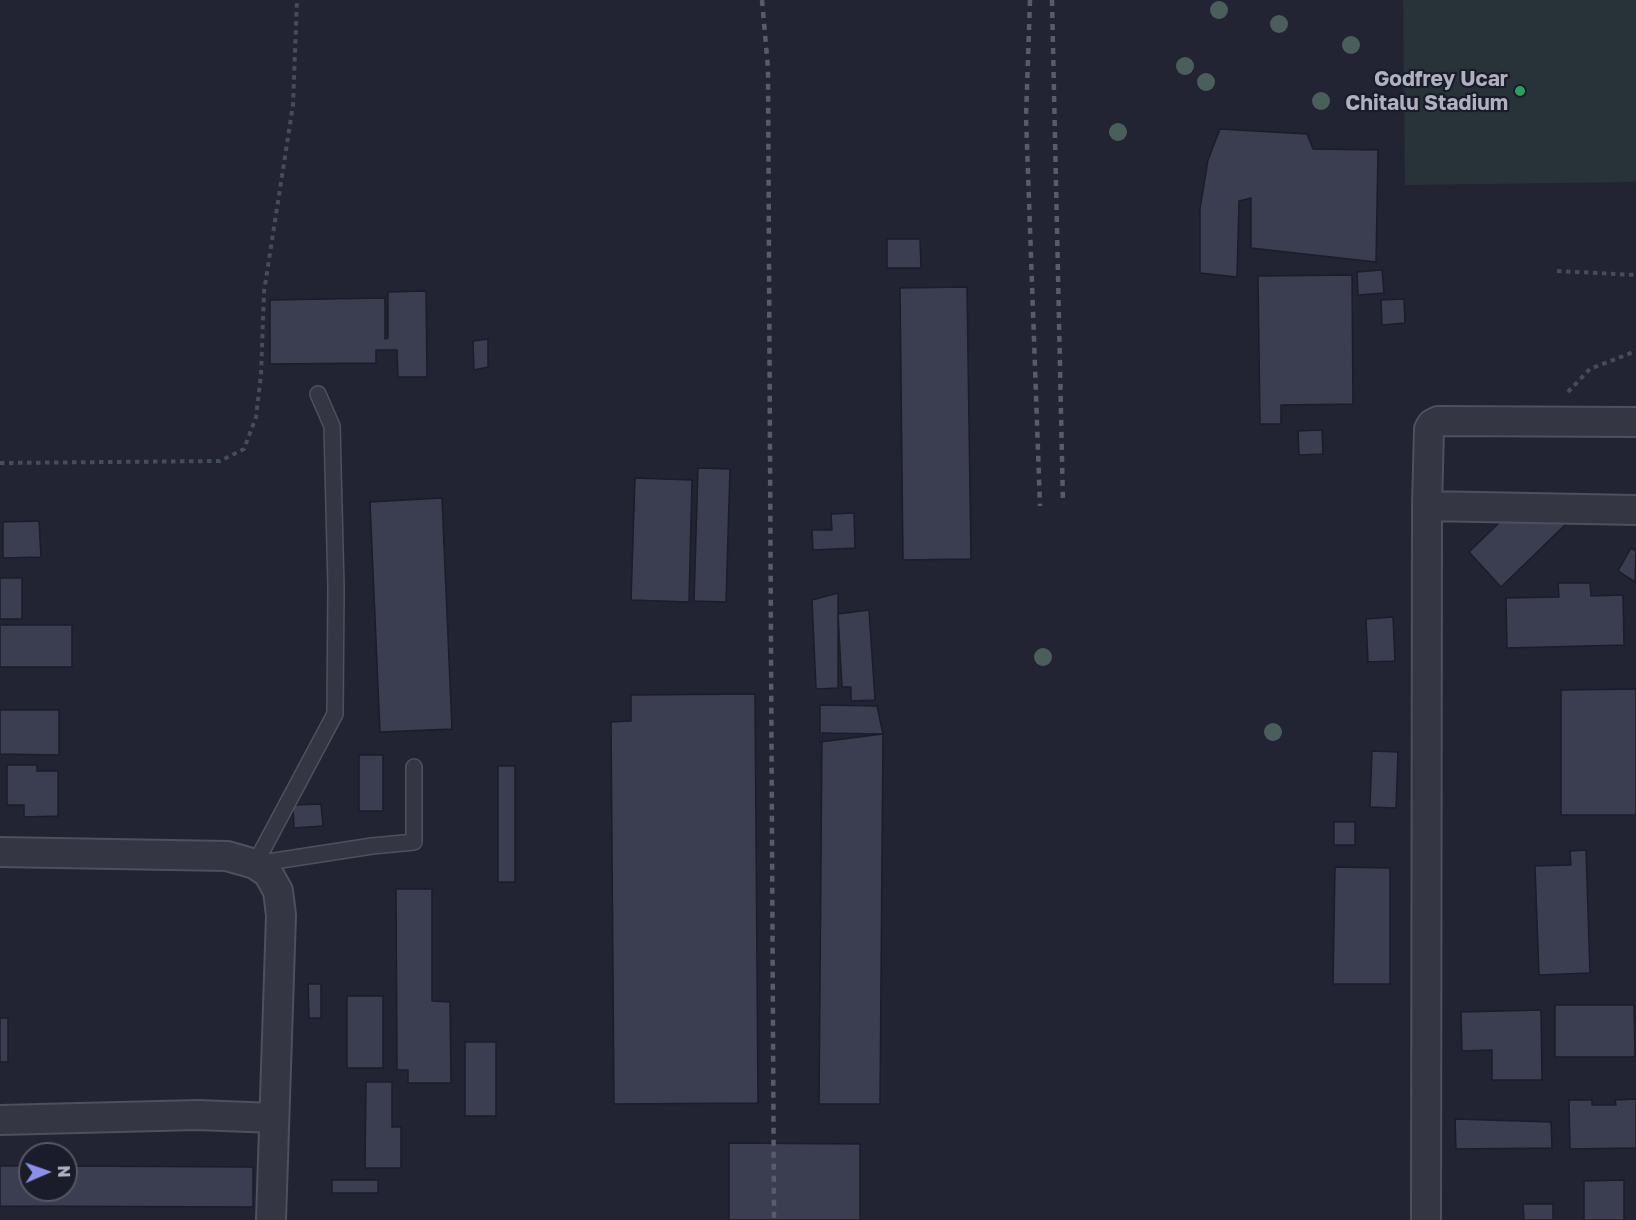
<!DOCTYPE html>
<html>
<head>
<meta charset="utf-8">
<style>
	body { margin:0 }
	#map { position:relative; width:1636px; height:1220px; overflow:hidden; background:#222333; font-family:"Golos Text",sans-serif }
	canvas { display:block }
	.north { position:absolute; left:18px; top:1142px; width:60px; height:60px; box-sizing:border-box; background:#1a1c29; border:2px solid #565766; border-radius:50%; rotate:88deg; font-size:16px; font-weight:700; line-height:24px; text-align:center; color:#afb0c1 }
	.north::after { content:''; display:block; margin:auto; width:21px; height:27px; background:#8b90ea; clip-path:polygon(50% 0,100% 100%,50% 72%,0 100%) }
</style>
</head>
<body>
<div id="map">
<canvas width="1636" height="1220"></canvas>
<div class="north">N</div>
</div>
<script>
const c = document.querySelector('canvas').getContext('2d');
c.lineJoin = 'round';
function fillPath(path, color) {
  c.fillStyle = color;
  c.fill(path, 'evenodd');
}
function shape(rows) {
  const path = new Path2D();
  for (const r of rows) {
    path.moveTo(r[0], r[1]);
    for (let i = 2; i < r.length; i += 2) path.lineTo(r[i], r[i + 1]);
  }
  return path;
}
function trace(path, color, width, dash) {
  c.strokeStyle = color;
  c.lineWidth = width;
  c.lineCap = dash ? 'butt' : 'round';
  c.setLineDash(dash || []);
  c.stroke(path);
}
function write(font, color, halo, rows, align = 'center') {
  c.font = font + ' "Golos Text",sans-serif';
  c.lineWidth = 4.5;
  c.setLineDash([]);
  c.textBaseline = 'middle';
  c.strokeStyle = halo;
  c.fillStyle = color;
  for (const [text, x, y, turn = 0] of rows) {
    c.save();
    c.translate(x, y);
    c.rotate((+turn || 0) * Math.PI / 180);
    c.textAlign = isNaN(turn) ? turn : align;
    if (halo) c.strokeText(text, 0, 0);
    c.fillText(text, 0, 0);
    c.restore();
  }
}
const green = shape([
	[1403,0,1636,0,1636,182,1405,185]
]);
const building = shape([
	[1220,129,1307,134,1313,149,1378,150,1376,262,1251,248,1251,198,1239,201,1237,277,1200,273,1200,209,1208,160,1220,129],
	[887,239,920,239,921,268,887,268,887,239],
	[1382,270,1384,293,1358,295,1357,272,1382,270],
	[1352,275,1353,404,1281,405,1281,424,1260,424,1258,276,1352,275],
	[967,287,971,559,903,560,900,288,967,287],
	[426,291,427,377,398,377,397,350,376,350,376,363,270,364,270,300,385,298,385,339,388,338,388,292,426,291],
	[1404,299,1405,323,1382,325,1381,300,1404,299],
	[488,339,488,367,474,370,473,341,488,339],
	[1322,430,1323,454,1299,455,1298,431,1322,430],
	[698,468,730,469,726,602,694,601,698,468],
	[635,478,692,480,689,602,631,600,635,478],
	[1533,490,1566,524,1501,587,1469,552,1533,490],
	[442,498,452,729,380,732,370,502,442,498],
	[854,513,855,548,813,550,812,530,832,530,831,514,854,513],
	[39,521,41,557,3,558,3,522,39,521],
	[1631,548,1636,551,1635,582,1618,571,1631,548],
	[0,578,22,578,22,619,0,619,0,578],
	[1558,583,1590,583,1591,596,1623,595,1624,645,1507,648,1506,598,1559,597,1558,583],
	[838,593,838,688,816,689,812,600,838,593],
	[869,610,875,700,851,701,851,687,842,687,838,614,869,610],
	[1393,617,1395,661,1368,662,1366,619,1393,617],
	[0,625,72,625,72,667,0,667,0,625],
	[1636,689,1636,815,1561,815,1561,690,1636,689],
	[755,694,758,1103,614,1104,611,722,631,721,631,695,755,694],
	[820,705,877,706,883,734,820,742,820,705],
	[0,710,59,710,59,755,0,754,0,710],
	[822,733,883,734,880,1104,819,1104,822,733],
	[1372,751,1398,752,1396,808,1370,807,1372,751],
	[359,755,383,755,383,811,359,811,359,755],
	[7,765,37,765,37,771,58,771,58,816,24,817,24,805,7,805,7,765],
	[498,766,515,766,515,882,498,882,498,766],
	[321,804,323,826,294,828,293,805,321,804],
	[1334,822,1355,822,1355,845,1334,845,1334,822],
	[1586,850,1590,973,1539,975,1535,866,1571,865,1570,851,1586,850],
	[1335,867,1390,868,1390,984,1333,984,1335,867],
	[396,889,432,889,432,1001,450,1002,451,1083,408,1083,408,1070,397,1070,396,889],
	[308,984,321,984,321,1018,309,1018,308,984],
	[347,996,383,996,383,1068,347,1068,347,996],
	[1555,1005,1634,1005,1635,1057,1555,1057,1555,1005],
	[1541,1010,1542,1080,1492,1080,1492,1050,1462,1051,1461,1012,1541,1010],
	[0,1018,8,1018,8,1062,0,1062,0,1018],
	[465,1042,496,1042,496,1116,465,1116,465,1042],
	[366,1082,392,1082,392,1127,401,1127,401,1168,365,1168,366,1082],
	[1636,1099,1636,1148,1570,1149,1569,1100,1592,1100,1592,1105,1616,1105,1615,1100,1636,1099],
	[1455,1119,1551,1122,1552,1148,1456,1149,1455,1119],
	[729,1143,860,1144,860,1220,729,1220,729,1143],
	[0,1166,30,1166,30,1190,66,1190,66,1166,253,1167,253,1207,0,1206,0,1166],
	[332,1180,378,1180,378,1193,332,1193,332,1180],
	[1624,1180,1624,1220,1584,1220,1584,1181,1624,1180],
	[1523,1204,1553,1204,1553,1220,1524,1220,1523,1204]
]);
const path = shape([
	[1557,271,1636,275],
	[1568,392,1590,369,1636,351],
	[0,463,220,461,244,449,256,417,261,375,264,292,293,105,297,0]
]);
const lane = shape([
	[255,864,335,714,336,588,332,426,318,394],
	[255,864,372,846,414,842,414,767]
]);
const street = shape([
	[1427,506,1636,510],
	[0,852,227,856,255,864,268,873,278,891,281,915,271,1220],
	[0,1120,198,1115,274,1118],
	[1426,1220,1427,506,1429,429,1432,424,1438,421,1636,422]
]);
const rail = shape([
	[762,0,768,68,774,1220],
	[1030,0,1026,117,1040,506],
	[1052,0,1063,504]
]);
const trees = [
	[1219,10],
	[1279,24],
	[1351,45],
	[1185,66],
	[1206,82],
	[1321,101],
	[1118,132],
	[1043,657],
	[1273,732]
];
const markers = [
	[1520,91,6,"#2e9e5b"]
];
const poiNames = [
	["Godfrey Ucar",1508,79],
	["Chitalu Stadium",1508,103]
];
fillPath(green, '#283339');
fillPath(building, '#3b3d51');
trace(building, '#1c1d2b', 1.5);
trace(lane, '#4f505f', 18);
trace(street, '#4f505f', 32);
trace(path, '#454e56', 4, [4.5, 4.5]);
trace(lane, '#353644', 15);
trace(street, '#353644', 28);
trace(rail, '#595b6d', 4.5, [6, 6]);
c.fillStyle = '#4a5e5c';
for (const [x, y] of trees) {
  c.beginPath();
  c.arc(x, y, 9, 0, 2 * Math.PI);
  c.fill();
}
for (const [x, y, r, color] of markers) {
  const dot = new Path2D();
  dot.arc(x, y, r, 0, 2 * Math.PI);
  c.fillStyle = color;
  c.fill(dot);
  trace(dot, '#1a1c29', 2);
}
write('bold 21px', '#afb0c1', '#1a1c29', poiNames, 'right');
</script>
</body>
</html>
